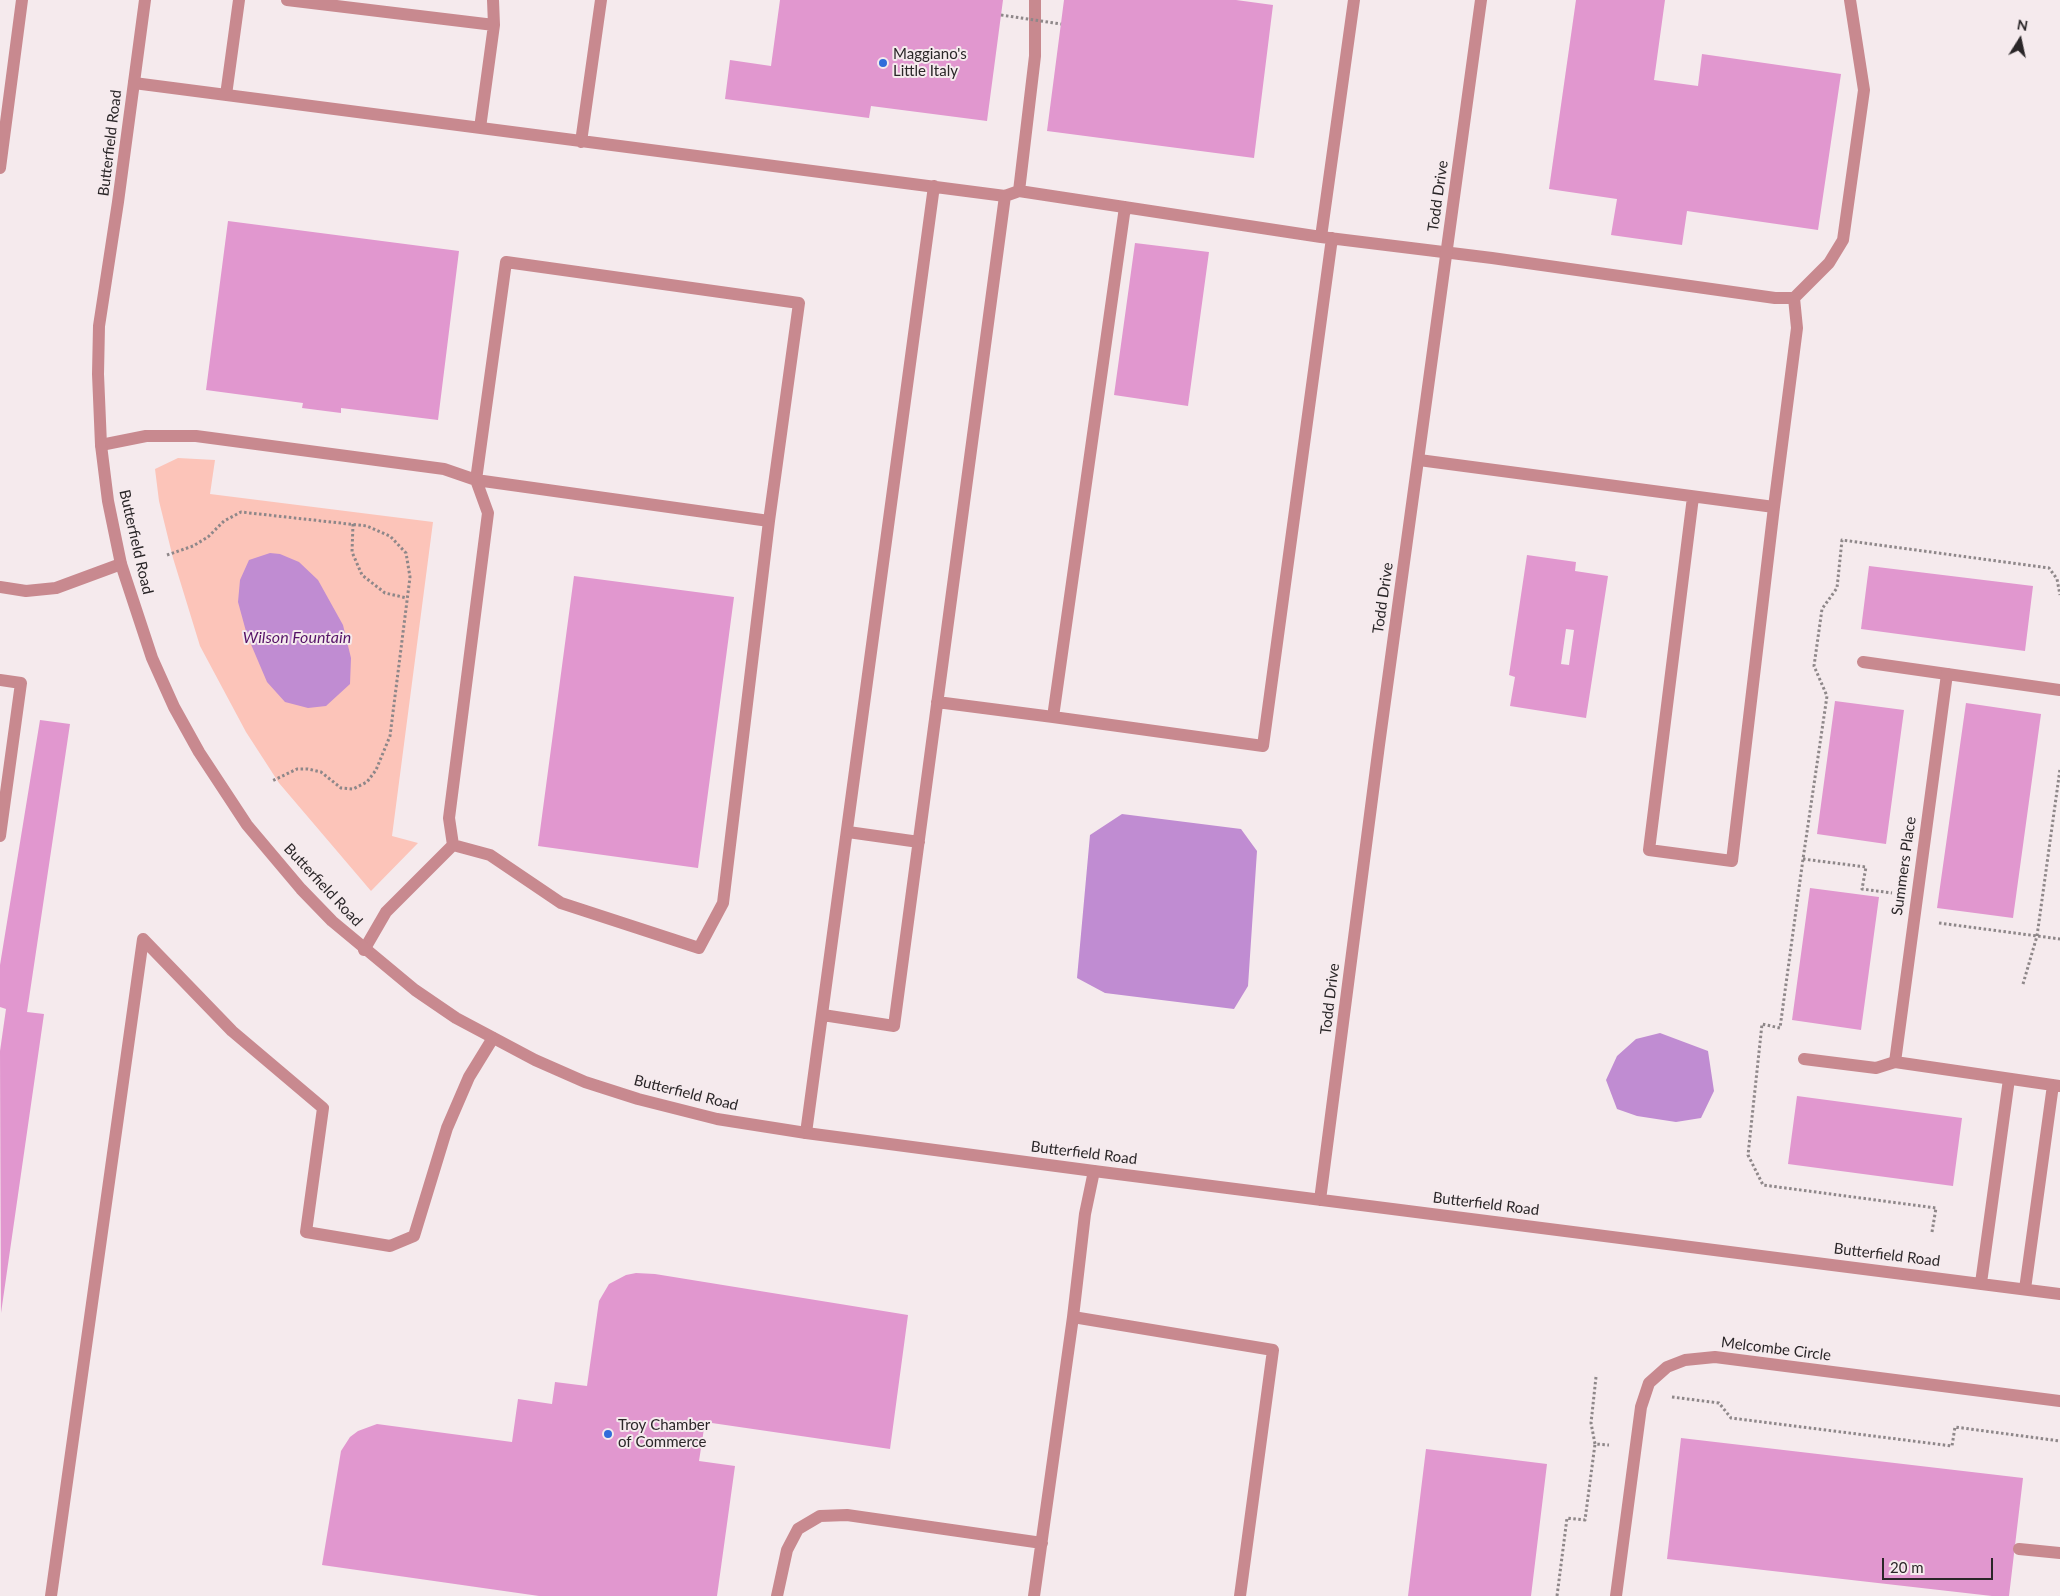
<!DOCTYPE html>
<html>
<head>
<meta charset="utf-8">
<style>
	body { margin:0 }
	#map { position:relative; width:2060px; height:1596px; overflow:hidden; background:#f5eaed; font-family:Lato,sans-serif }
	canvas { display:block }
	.north { position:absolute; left:1995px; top:15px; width:50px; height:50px; -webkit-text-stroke:4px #f5eaed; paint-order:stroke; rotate:10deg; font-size:14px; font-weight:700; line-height:20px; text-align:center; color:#2a2628 }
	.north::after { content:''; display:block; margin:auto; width:18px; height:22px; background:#2a2628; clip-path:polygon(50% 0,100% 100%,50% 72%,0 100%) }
	.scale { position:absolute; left:1882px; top:1558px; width:111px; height:22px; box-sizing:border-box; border:2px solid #2a2628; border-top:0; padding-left:6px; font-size:15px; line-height:18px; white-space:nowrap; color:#2a2628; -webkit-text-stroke:4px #f5eaed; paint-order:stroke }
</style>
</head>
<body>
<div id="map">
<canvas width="2060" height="1596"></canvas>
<div class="north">N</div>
<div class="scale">20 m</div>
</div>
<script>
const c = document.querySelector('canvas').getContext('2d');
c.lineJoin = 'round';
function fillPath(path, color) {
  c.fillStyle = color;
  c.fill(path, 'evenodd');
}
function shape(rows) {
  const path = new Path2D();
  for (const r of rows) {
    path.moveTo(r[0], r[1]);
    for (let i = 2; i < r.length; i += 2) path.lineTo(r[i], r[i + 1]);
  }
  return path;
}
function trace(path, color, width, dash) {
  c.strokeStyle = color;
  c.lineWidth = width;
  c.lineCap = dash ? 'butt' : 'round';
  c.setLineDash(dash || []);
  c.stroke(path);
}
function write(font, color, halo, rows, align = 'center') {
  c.font = font + ' Lato,sans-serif';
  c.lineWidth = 4;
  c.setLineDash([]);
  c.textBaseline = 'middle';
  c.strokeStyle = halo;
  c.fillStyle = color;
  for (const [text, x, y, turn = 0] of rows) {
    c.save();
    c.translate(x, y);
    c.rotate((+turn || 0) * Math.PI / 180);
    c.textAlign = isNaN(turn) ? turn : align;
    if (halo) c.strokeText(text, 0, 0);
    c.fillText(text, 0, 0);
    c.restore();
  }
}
const green = shape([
	[178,458,215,460,210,494,433,522,392,836,418,843,371,891,279,783,246,732,200,646,173,558,159,501,155,469]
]);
const water = shape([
	[270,553,280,554,299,562,318,580,343,625,351,658,350,684,326,706,308,708,285,702,267,682,247,635,238,602,240,580,249,560],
	[1122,814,1241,829,1257,851,1248,986,1234,1009,1105,993,1077,978,1090,835],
	[1660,1033,1708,1051,1714,1091,1701,1118,1676,1122,1637,1116,1617,1109,1606,1080,1617,1056,1636,1039]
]);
const building = shape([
	[780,0,1003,0,987,121,871,106,869,118,725,99,730,60,771,66],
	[1064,0,1236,0,1273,5,1254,158,1047,131],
	[1576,0,1665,0,1654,80,1698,86,1702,54,1841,74,1818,230,1687,211,1682,245,1611,235,1617,199,1549,189],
	[228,221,459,251,438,420,341,408,341,413,302,408,303,403,206,390],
	[1135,243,1209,252,1188,406,1114,395],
	[1527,555,1576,562,1575,571,1608,576,1586,718,1510,706,1515,677,1509,675],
	[1566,629,1574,630,1569,665,1561,664],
	[1869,566,2033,586,2025,651,1861,629],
	[574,576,734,597,698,868,538,846],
	[1835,701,1904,710,1886,844,1817,834],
	[1966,703,2041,714,2013,918,1937,908],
	[40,720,70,724,27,1012,44,1014,1,1313,0,1051,6,1009,0,1007,0,965],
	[1810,888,1879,897,1861,1030,1792,1020],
	[1797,1096,1962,1118,1953,1186,1788,1164],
	[636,1273,655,1274,908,1315,890,1449,705,1422,699,1461,735,1466,717,1596,539,1596,322,1565,341,1451,350,1437,358,1431,377,1424,512,1442,518,1399,552,1404,555,1382,587,1386,599,1301,609,1284,626,1275],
	[1681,1438,2023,1478,2009,1596,1992,1596,1667,1559],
	[1426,1449,1547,1464,1531,1596,1408,1596]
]);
const path = shape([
	[353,524,352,552,362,575,385,593,407,598],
	[167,555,193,546,208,537,224,521,241,512,367,526,390,536,406,553,410,577,390,736,376,770,367,782,353,789,341,788,321,772,308,769,297,769,272,781],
	[1803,859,1866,867,1862,889,1892,893],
	[1939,923,2060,939],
	[2023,984,2037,936,2060,769],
	[1932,1232,1936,1208,1763,1185,1748,1155,1762,1024,1780,1028,1803,859,1827,696,1814,666,1822,609,1837,588,1842,540,2049,568,2057,579,2060,595],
	[1596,1377,1591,1423,1595,1444,1609,1445],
	[1672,1397,1719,1403,1731,1418,1952,1446,1955,1427,2060,1441],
	[1557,1596,1567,1518,1585,1520,1595,1444]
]);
const service = shape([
	[287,0,494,25],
	[134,83,1005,196,1019,191,1321,237,1492,258,1775,298,1794,298,1829,263,1843,240,1864,90,1850,0],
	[226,95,239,0],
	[480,128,494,25,493,0],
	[581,142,601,0],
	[0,168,22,0],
	[1019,191,1035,56,1035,0],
	[1125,207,1053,717,1263,746,1332,238],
	[1321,237,1354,0],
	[101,445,146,436,196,436,444,469,476,480,769,521,799,303,506,262,476,480,488,513,449,818,453,845,386,912,364,950],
	[1419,460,1774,507,1797,328,1794,298],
	[1693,497,1649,850,1732,861,1774,507],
	[0,587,26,591,56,588,121,564],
	[1863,662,1947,674],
	[0,680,21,683,0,836],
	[937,702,1053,717],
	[848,832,919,842],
	[453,845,490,855,561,903,699,948,723,903,769,521],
	[823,1015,894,1026,1005,196],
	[1804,1059,1876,1068,1895,1062],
	[806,1133,934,186],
	[1073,1317,1273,1350,1240,1596],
	[2019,1549,2060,1553],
	[51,1596,143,939,232,1031,323,1108,306,1232,390,1246,414,1236,447,1128,469,1077,493,1038],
	[777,1596,787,1550,798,1529,820,1516,847,1515,1042,1543],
	[1034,1596,1073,1317,1085,1214,1094,1171]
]);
const minor = shape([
	[145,0,118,202,99,326,98,374,101,445,108,501,121,564,152,658,174,707,199,752,247,825,301,889,332,921,415,990,456,1018,535,1060,585,1082,638,1099,717,1119,806,1133,1094,1171,2060,1294],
	[2060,690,1947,674,1895,1062,2060,1086],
	[1320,1200,1379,745,1481,0],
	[1981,1283,2009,1079],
	[2025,1289,2053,1085],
	[1616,1596,1641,1407,1649,1383,1667,1367,1685,1360,1715,1357,2060,1401]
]);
const pathBridge = shape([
	[1001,15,1061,24]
]);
const markers = [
	[883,63,5,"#306cda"],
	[608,1434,5,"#306cda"]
];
const poiNames = [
	["Maggiano's",893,54],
	["Little Italy",893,71],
	["Troy Chamber",618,1425],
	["of Commerce",618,1442]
];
const streetNames = [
	["Butterfield Road",110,143,-83],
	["Todd Drive",1438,196,-82],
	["Butterfield Road",136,542,77],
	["Todd Drive",1383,598,-82],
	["Summers Place",1904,866,-82],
	["Butterfield Road",323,885,47],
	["Todd Drive",1330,999,-83],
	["Butterfield Road",686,1093,14],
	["Butterfield Road",1084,1153,7],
	["Butterfield Road",1486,1204,7],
	["Butterfield Road",1887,1255,7],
	["Melcombe Circle",1776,1349,7]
];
const waterNames = [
	["Wilson Fountain",297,638]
];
fillPath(green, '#fcc4b9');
fillPath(water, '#c08cd2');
fillPath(building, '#e197cf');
trace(path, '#8e8789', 3, [2.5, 2.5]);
trace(service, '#c8898f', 12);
trace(minor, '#c8898f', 12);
trace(pathBridge, '#8e8789', 3, [2.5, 2.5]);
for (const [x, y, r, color] of markers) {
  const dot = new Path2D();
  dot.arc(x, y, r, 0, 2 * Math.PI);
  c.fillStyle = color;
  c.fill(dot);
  trace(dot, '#f5eaed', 2);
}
write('15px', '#2a2628', '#f5eaed', poiNames, 'left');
write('15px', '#2a2628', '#f5eaed', streetNames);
write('italic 16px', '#551367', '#f5eaed', waterNames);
</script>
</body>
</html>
